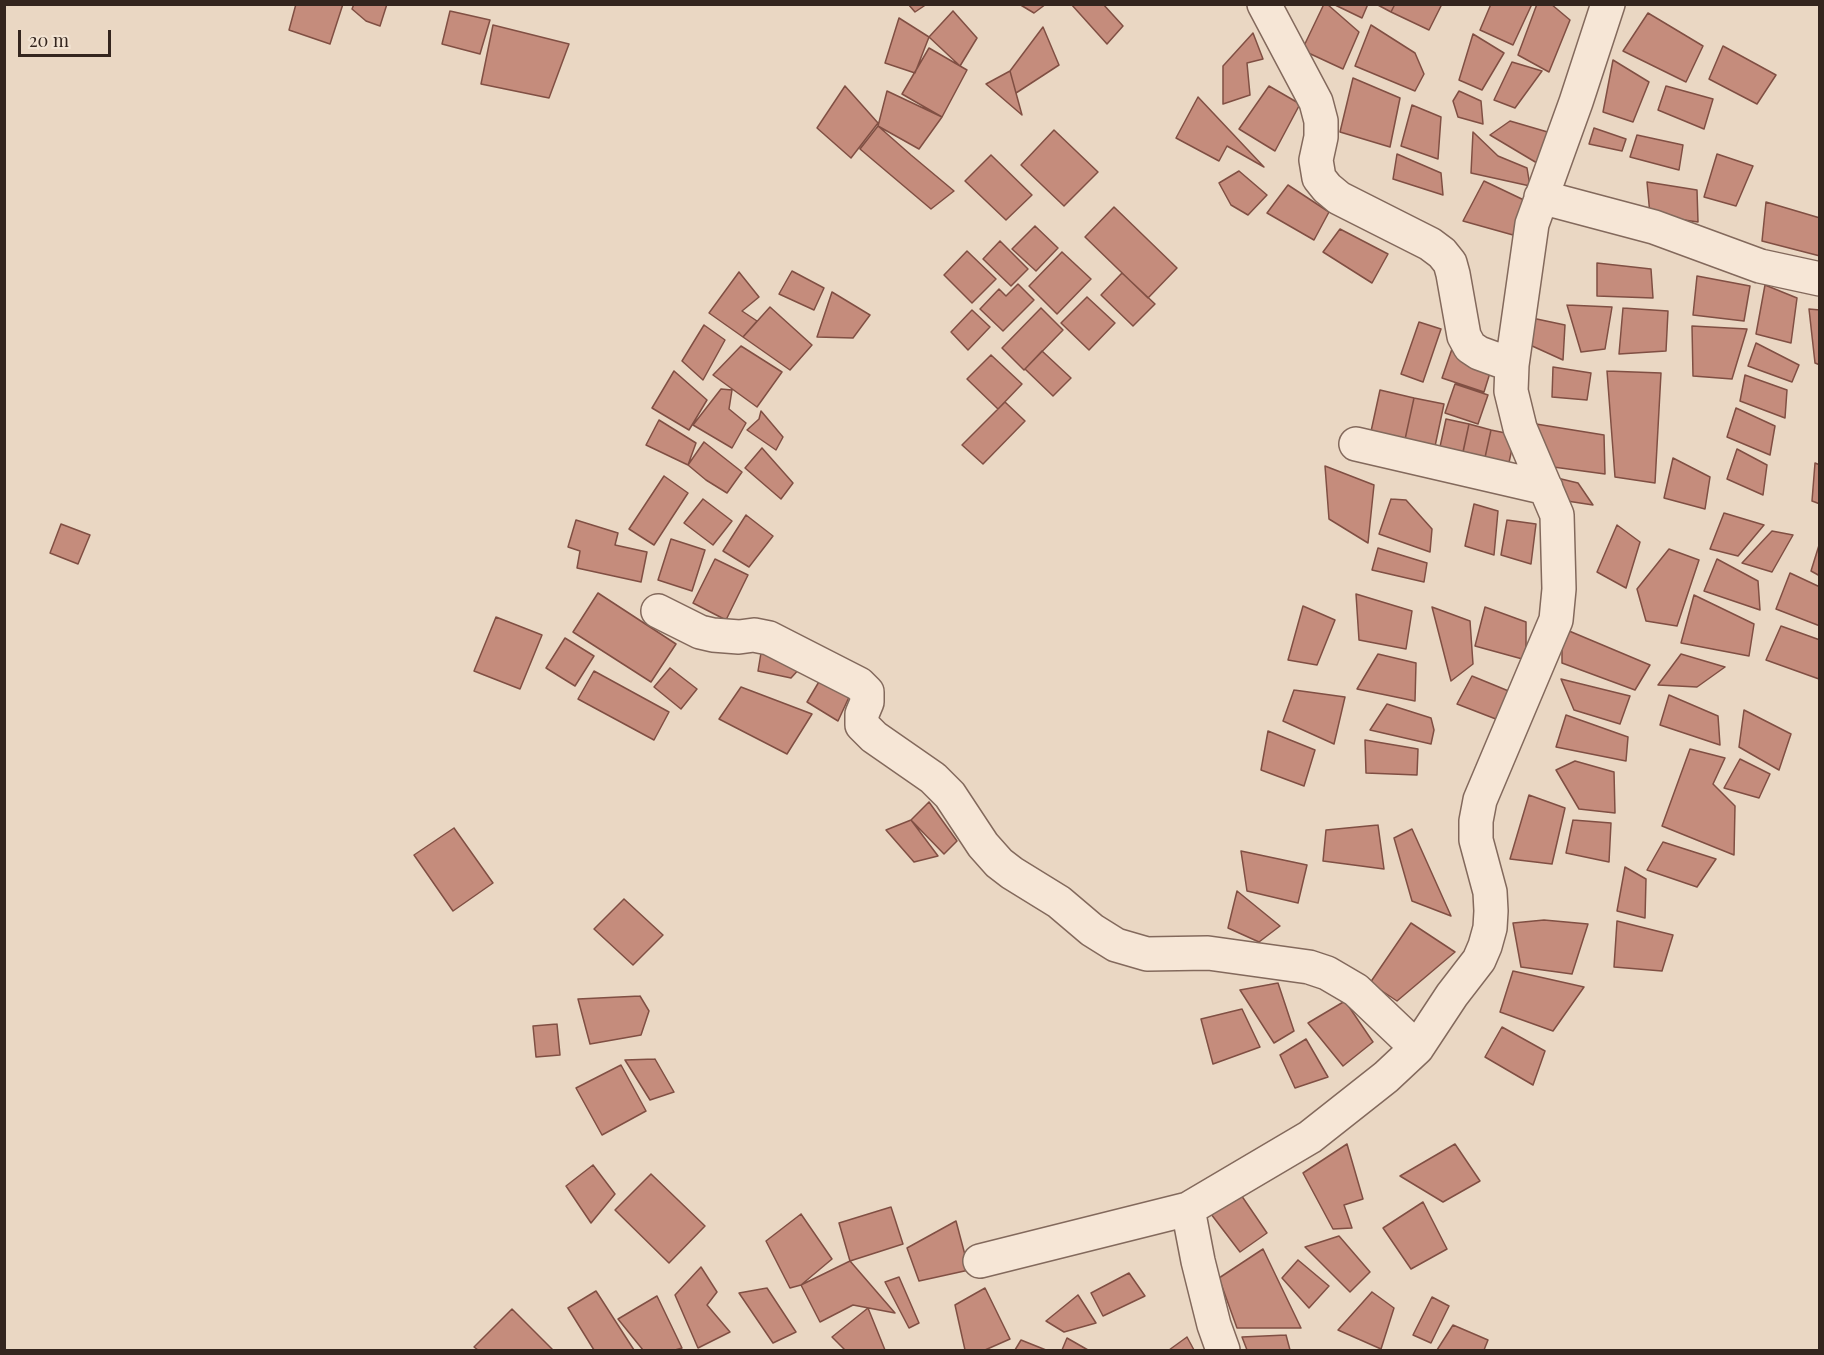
<!DOCTYPE html>
<html>
<head>
<meta charset="utf-8">
<style>
	body { margin:0 }
	#map { position:relative; width:1824px; height:1355px; overflow:hidden; background:#ead7c3; font-family:"Playfair Display",serif }
	canvas { display:block }
	.frame { position:absolute; inset:0; border:6px solid #34251e; pointer-events:none }
	.scale { position:absolute; left:18px; top:30px; width:93px; height:27px; box-sizing:border-box; border:3px solid #34251e; border-top:0; padding-left:8px; font-size:18px; line-height:21px; white-space:nowrap; color:#34251e; -webkit-text-stroke:4px #f2e3d2; paint-order:stroke }
</style>
</head>
<body>
<div id="map">
<canvas width="1824" height="1355"></canvas>
<div class="frame"></div>
<div class="scale">20 m</div>
</div>
<script>
const c = document.querySelector('canvas').getContext('2d');
c.lineJoin = 'round';
function fillPath(path, color) {
  c.fillStyle = color;
  c.fill(path, 'evenodd');
}
function shape(rows) {
  const path = new Path2D();
  for (const r of rows) {
    path.moveTo(r[0], r[1]);
    for (let i = 2; i < r.length; i += 2) path.lineTo(r[i], r[i + 1]);
  }
  return path;
}
function trace(path, color, width, dash) {
  c.strokeStyle = color;
  c.lineWidth = width;
  c.lineCap = dash ? 'butt' : 'round';
  c.setLineDash(dash || []);
  c.stroke(path);
}
const building = shape([
	[296,4,343,4,330,44,289,30,296,4],
	[354,4,387,4,380,26,366,21,352,9,354,4],
	[908,4,927,4,915,12,908,4],
	[1019,4,1046,4,1034,13,1019,4],
	[1071,4,1103,4,1123,26,1107,44,1071,4],
	[1324,4,1327,4,1359,32,1343,69,1302,50,1324,4],
	[1333,4,1368,4,1362,18,1333,4],
	[1376,4,1395,4,1391,12,1376,4],
	[1395,4,1442,4,1429,30,1391,12,1395,4],
	[1491,4,1532,4,1513,45,1480,30,1491,4],
	[1537,4,1551,4,1570,20,1549,72,1518,55,1537,4],
	[450,11,490,20,480,54,442,44,450,11],
	[953,11,977,38,960,66,929,37,953,11],
	[1648,13,1703,46,1686,82,1623,51,1648,13],
	[899,18,929,37,915,73,885,63,899,18],
	[493,25,569,44,549,98,481,84,493,25],
	[1371,25,1415,53,1424,74,1415,91,1355,66,1371,25],
	[1043,27,1059,65,1016,93,1010,71,1043,27],
	[1253,33,1263,59,1247,63,1250,95,1223,104,1223,66,1253,33],
	[1473,34,1504,53,1482,90,1459,80,1473,34],
	[1723,46,1776,75,1757,104,1709,79,1723,46],
	[929,48,967,70,942,117,902,94,929,48],
	[1613,60,1649,82,1633,122,1603,112,1613,60],
	[1512,62,1542,71,1515,108,1494,100,1512,62],
	[1010,71,1022,115,986,84,1010,71],
	[1353,78,1400,98,1390,147,1340,132,1353,78],
	[845,86,878,123,851,158,817,128,845,86],
	[1269,86,1300,104,1275,151,1239,129,1269,86],
	[1666,86,1713,99,1704,129,1658,110,1666,86],
	[887,91,942,117,919,149,878,126,887,91],
	[1459,91,1481,101,1483,124,1458,117,1453,101,1459,91],
	[1198,97,1264,167,1227,146,1219,161,1176,138,1198,97],
	[1412,105,1441,117,1438,159,1401,146,1412,105],
	[1510,121,1551,133,1542,166,1490,135,1510,121],
	[878,126,911,155,954,191,931,209,860,149,878,126],
	[1594,128,1626,139,1622,151,1589,144,1594,128],
	[1054,130,1098,172,1064,206,1021,165,1054,130],
	[1473,132,1498,156,1527,168,1530,186,1471,173,1473,132],
	[1637,135,1683,145,1679,170,1630,157,1637,135],
	[1397,154,1441,173,1443,195,1393,179,1397,154],
	[1717,154,1753,166,1736,206,1704,197,1717,154],
	[991,155,1032,195,1006,220,965,181,991,155],
	[1239,171,1267,195,1248,215,1231,205,1219,183,1239,171],
	[1484,181,1526,201,1513,235,1463,221,1484,181],
	[1647,182,1697,190,1698,222,1650,215,1647,182],
	[1288,185,1329,212,1314,240,1267,213,1288,185],
	[1766,202,1820,218,1820,256,1762,241,1766,202],
	[1114,207,1177,268,1148,298,1085,237,1114,207],
	[1035,226,1058,248,1036,271,1012,249,1035,226],
	[1340,229,1388,254,1372,283,1323,252,1340,229],
	[1000,241,1028,269,1011,286,983,259,1000,241],
	[967,251,996,279,972,303,944,275,967,251],
	[1062,252,1091,279,1057,314,1029,286,1062,252],
	[1597,263,1651,269,1653,298,1597,296,1597,263],
	[792,271,824,288,814,310,779,294,792,271],
	[739,272,759,297,742,311,757,321,743,337,709,313,739,272],
	[1122,273,1155,304,1133,326,1101,295,1122,273],
	[1697,276,1750,286,1744,321,1693,315,1697,276],
	[1018,284,1034,300,1003,331,980,309,999,289,1006,296,1018,284],
	[1765,285,1797,298,1791,343,1756,334,1765,285],
	[832,292,870,315,853,338,817,337,832,292],
	[1087,297,1115,323,1089,350,1061,323,1087,297],
	[1567,305,1612,307,1605,349,1581,352,1567,305],
	[770,307,812,345,790,370,743,337,770,307],
	[1041,308,1063,330,1024,370,1002,348,1041,308],
	[1623,308,1668,311,1666,351,1619,354,1623,308],
	[1809,309,1820,310,1820,365,1815,363,1809,309],
	[972,310,990,327,968,350,951,332,972,310],
	[1532,318,1565,325,1563,360,1530,345,1532,318],
	[1419,322,1441,329,1423,382,1401,374,1419,322],
	[704,325,725,340,703,380,682,361,704,325],
	[1692,326,1747,329,1732,379,1693,376,1692,326],
	[1756,343,1799,365,1792,382,1748,366,1756,343],
	[741,346,782,372,757,407,713,375,741,346],
	[1453,346,1494,360,1484,392,1442,378,1453,346],
	[1042,351,1071,378,1053,396,1025,369,1042,351],
	[991,355,1022,384,998,409,967,379,991,355],
	[1553,367,1591,373,1587,400,1552,397,1553,367],
	[674,371,707,400,689,430,652,408,674,371],
	[1607,371,1661,373,1655,483,1615,477,1607,371],
	[1745,375,1787,390,1785,418,1740,401,1745,375],
	[1455,384,1488,395,1478,424,1445,413,1455,384],
	[721,389,732,390,729,409,746,423,732,448,693,425,721,389],
	[1380,390,1414,398,1404,444,1370,436,1380,390],
	[1414,398,1444,404,1434,451,1404,444,1414,398],
	[1005,402,1025,421,983,464,962,445,1005,402],
	[1736,408,1775,426,1770,455,1727,437,1736,408],
	[761,411,783,437,776,450,747,430,759,419,761,411],
	[1446,419,1469,424,1461,461,1438,456,1446,419],
	[659,420,696,443,688,465,646,445,659,420],
	[1469,424,1491,430,1484,462,1462,457,1469,424],
	[1536,424,1604,435,1605,474,1546,466,1536,424],
	[1491,430,1515,435,1508,467,1484,462,1491,430],
	[704,442,742,472,727,493,706,480,688,465,704,442],
	[762,448,793,483,781,499,745,468,762,448],
	[1737,449,1767,465,1763,495,1727,479,1737,449],
	[1673,458,1710,477,1705,509,1664,498,1673,458],
	[1815,463,1820,465,1820,504,1812,501,1815,463],
	[1325,466,1374,485,1368,543,1329,519,1325,466],
	[664,476,688,493,654,545,629,529,664,476],
	[1553,477,1578,483,1593,505,1567,501,1553,477],
	[703,499,732,521,713,545,684,523,703,499],
	[1391,499,1406,500,1432,529,1430,552,1379,534,1391,499],
	[1474,504,1498,511,1494,555,1465,546,1474,504],
	[1724,513,1764,525,1738,556,1710,549,1724,513],
	[746,515,773,536,749,567,723,551,746,515],
	[576,520,618,533,615,545,647,552,641,582,577,568,580,551,568,547,576,520],
	[1507,520,1536,524,1531,564,1501,555,1507,520],
	[61,524,90,535,78,564,50,553,61,524],
	[1617,525,1640,542,1626,588,1597,572,1617,525],
	[1772,531,1793,535,1772,572,1742,563,1772,531],
	[671,539,705,550,692,591,658,580,671,539],
	[1820,542,1820,576,1811,571,1820,542],
	[1378,548,1427,563,1424,582,1372,570,1378,548],
	[1669,549,1699,560,1677,626,1646,621,1637,589,1669,549],
	[715,559,748,575,726,620,693,603,715,559],
	[1717,559,1758,581,1760,610,1704,591,1717,559],
	[1790,573,1820,587,1820,626,1776,609,1790,573],
	[598,593,676,644,651,682,573,632,598,593],
	[1356,594,1412,611,1406,649,1359,640,1356,594],
	[1694,595,1754,624,1749,656,1681,643,1694,595],
	[1303,606,1335,620,1317,665,1288,660,1303,606],
	[1432,607,1470,621,1473,664,1451,681,1432,607],
	[1485,607,1526,622,1526,660,1475,646,1485,607],
	[496,617,542,635,520,689,474,671,496,617],
	[1781,626,1820,640,1819,679,1766,660,1781,626],
	[1562,628,1650,665,1635,690,1562,663,1562,628],
	[565,638,594,656,575,686,546,668,565,638],
	[762,647,801,667,791,678,758,671,762,647],
	[1378,654,1416,663,1415,701,1357,689,1378,654],
	[1681,654,1725,667,1697,687,1658,685,1681,654],
	[670,668,697,689,681,709,654,687,670,668],
	[594,671,669,712,654,740,578,699,594,671],
	[1472,676,1511,692,1501,721,1457,704,1472,676],
	[1561,679,1630,696,1620,724,1574,710,1561,679],
	[820,680,850,695,838,721,807,702,820,680],
	[741,687,812,714,787,754,719,719,741,687],
	[1294,690,1345,697,1334,744,1283,721,1294,690],
	[1669,695,1718,716,1720,745,1660,725,1669,695],
	[1387,704,1431,718,1434,730,1431,744,1370,730,1387,704],
	[1744,710,1791,734,1779,770,1739,747,1744,710],
	[1566,715,1628,737,1626,761,1556,747,1566,715],
	[1268,731,1315,750,1304,786,1261,770,1268,731],
	[1365,740,1418,749,1417,775,1366,773,1365,740],
	[1690,749,1725,758,1713,784,1735,806,1734,855,1662,826,1690,749],
	[1740,759,1770,774,1759,798,1724,788,1740,759],
	[1575,761,1614,772,1615,813,1579,809,1556,770,1575,761],
	[1529,795,1565,808,1552,864,1510,859,1529,795],
	[929,802,957,841,944,854,911,820,929,802],
	[911,820,938,856,914,862,886,830,911,820],
	[1573,820,1611,823,1609,862,1566,853,1573,820],
	[1378,825,1384,869,1323,861,1326,830,1378,825],
	[454,828,493,883,453,911,414,855,454,828],
	[1412,829,1451,916,1412,901,1394,838,1412,829],
	[1663,842,1716,859,1697,887,1647,870,1663,842],
	[1241,851,1307,865,1298,903,1247,891,1241,851],
	[1625,867,1646,879,1645,918,1617,911,1625,867],
	[1237,891,1280,926,1259,942,1228,928,1237,891],
	[624,899,663,935,633,965,594,929,624,899],
	[1544,920,1588,924,1572,974,1521,967,1513,923,1544,920],
	[1617,921,1673,935,1662,971,1614,967,1617,921],
	[1411,923,1455,952,1397,1001,1370,983,1411,923],
	[1513,971,1584,987,1553,1031,1500,1012,1513,971],
	[1278,983,1294,1031,1274,1043,1240,990,1278,983],
	[640,996,649,1011,641,1035,590,1044,578,999,640,996],
	[1345,1001,1373,1042,1343,1066,1308,1023,1345,1001],
	[1242,1009,1260,1047,1213,1064,1201,1019,1242,1009],
	[557,1024,560,1055,536,1057,533,1026,557,1024],
	[1502,1027,1545,1051,1533,1085,1485,1057,1502,1027],
	[1306,1039,1328,1077,1295,1088,1280,1055,1306,1039],
	[655,1059,674,1092,650,1100,625,1060,655,1059],
	[621,1065,646,1111,602,1135,576,1088,621,1065],
	[1347,1144,1363,1199,1344,1205,1352,1228,1333,1229,1303,1173,1347,1144],
	[1455,1144,1480,1181,1443,1202,1400,1176,1455,1144],
	[593,1165,615,1194,591,1223,566,1186,593,1165],
	[651,1174,705,1226,669,1263,615,1210,651,1174],
	[1239,1192,1267,1233,1240,1252,1211,1214,1239,1192],
	[1423,1202,1447,1249,1411,1269,1383,1228,1423,1202],
	[891,1207,903,1244,850,1261,839,1223,891,1207],
	[801,1214,832,1259,801,1285,790,1288,766,1241,801,1214],
	[956,1221,969,1270,919,1281,907,1248,956,1221],
	[1339,1236,1370,1272,1350,1292,1305,1247,1339,1236],
	[1263,1249,1301,1328,1237,1328,1219,1278,1263,1249],
	[1298,1260,1329,1286,1309,1308,1282,1278,1298,1260],
	[850,1261,895,1313,853,1305,820,1322,801,1285,850,1261],
	[701,1267,717,1292,707,1305,730,1332,698,1348,675,1295,701,1267],
	[1129,1273,1145,1296,1103,1316,1091,1293,1129,1273],
	[899,1277,919,1323,909,1328,885,1282,899,1277],
	[767,1288,796,1332,773,1343,739,1293,767,1288],
	[985,1288,1010,1339,985,1350,965,1350,955,1305,985,1288],
	[596,1291,634,1350,594,1350,568,1308,596,1291],
	[1372,1292,1394,1308,1381,1349,1338,1330,1372,1292],
	[1078,1295,1096,1323,1064,1332,1046,1321,1078,1295],
	[657,1296,682,1348,675,1350,643,1350,618,1319,657,1296],
	[1432,1297,1449,1306,1431,1343,1413,1335,1432,1297],
	[868,1308,885,1350,845,1350,832,1337,868,1308],
	[512,1309,553,1350,478,1350,474,1347,512,1309],
	[1453,1325,1488,1340,1484,1350,1437,1350,1453,1325],
	[1286,1335,1290,1350,1247,1350,1242,1337,1286,1335],
	[1187,1337,1194,1350,1169,1350,1187,1337],
	[1067,1338,1088,1350,1062,1350,1067,1338],
	[1021,1340,1046,1350,1015,1350,1021,1340]
]);
const minor = shape([
	[1264,4,1316,102,1321,121,1321,137,1316,160,1319,178,1327,188,1339,198,1430,244,1442,253,1450,263,1453,274,1464,336,1470,347,1479,353,1512,365],
	[1541,197,1654,227,1760,266,1820,279],
	[1356,444,1546,488],
	[658,611,700,632,713,635,739,637,754,635,769,638,859,684,867,692,867,702,862,714,862,725,874,737,933,778,950,795,983,845,999,863,1012,873,1059,902,1092,930,1116,945,1147,954,1208,953,1309,967,1327,973,1356,990,1417,1048],
	[1188,1209,1198,1261,1214,1325,1223,1350],
	[980,1261,1188,1209,1310,1137,1386,1077,1417,1048,1452,995,1479,960,1485,946,1490,928,1491,911,1490,892,1476,840,1476,821,1480,800,1556,620,1559,589,1557,515,1520,428,1511,391,1512,365,1532,224,1576,102,1608,4]
]);
fillPath(building, '#c58c7c');
trace(building, '#804f43', 1.5);
trace(minor, '#83695c', 36);
trace(minor, '#f6e6d6', 33);
</script>
</body>
</html>
